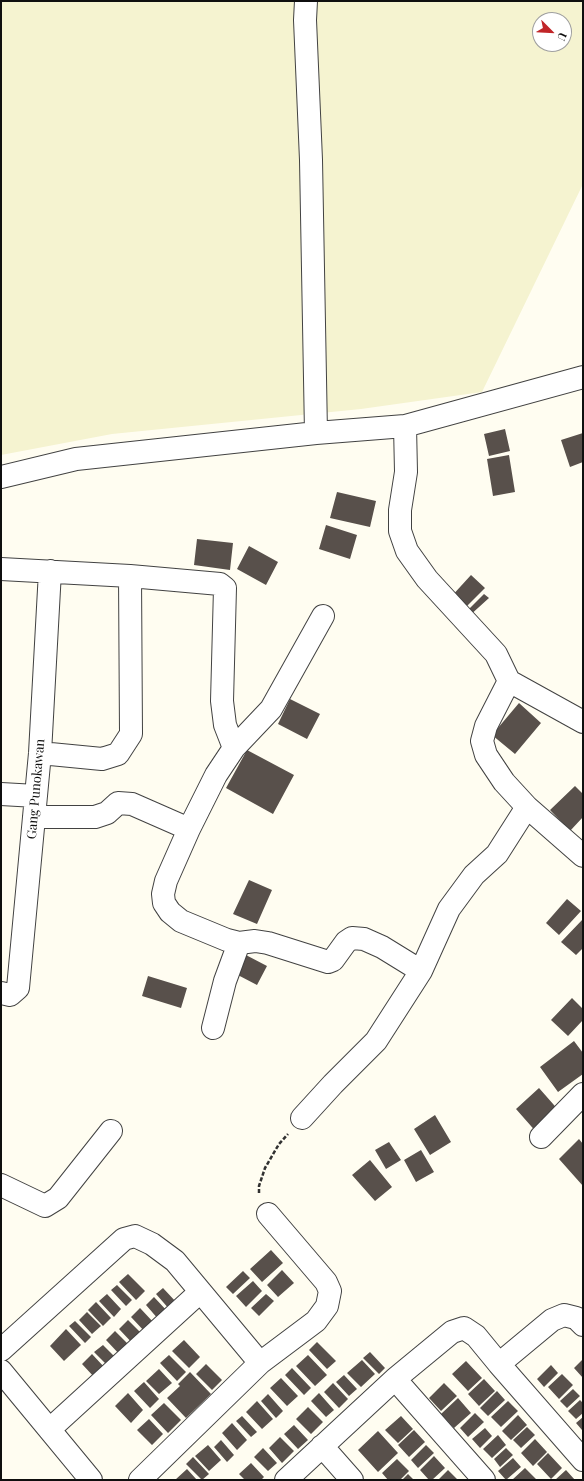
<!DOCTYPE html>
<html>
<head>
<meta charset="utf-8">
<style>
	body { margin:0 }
	#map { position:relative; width:584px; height:1481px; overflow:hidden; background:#fffdf1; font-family:"Playfair Display",serif }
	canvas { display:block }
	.frame { position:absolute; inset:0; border:2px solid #0f0f0f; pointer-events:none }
	.north { position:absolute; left:532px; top:12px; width:40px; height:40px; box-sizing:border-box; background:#fff; border:1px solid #9f9f9f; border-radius:50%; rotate:114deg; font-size:11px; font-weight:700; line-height:16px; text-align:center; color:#0f0f0f }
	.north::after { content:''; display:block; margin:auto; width:14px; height:18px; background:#c12528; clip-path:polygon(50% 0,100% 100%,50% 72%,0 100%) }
</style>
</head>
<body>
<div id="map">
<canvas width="584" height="1481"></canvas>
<div class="frame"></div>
<div class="north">U</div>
</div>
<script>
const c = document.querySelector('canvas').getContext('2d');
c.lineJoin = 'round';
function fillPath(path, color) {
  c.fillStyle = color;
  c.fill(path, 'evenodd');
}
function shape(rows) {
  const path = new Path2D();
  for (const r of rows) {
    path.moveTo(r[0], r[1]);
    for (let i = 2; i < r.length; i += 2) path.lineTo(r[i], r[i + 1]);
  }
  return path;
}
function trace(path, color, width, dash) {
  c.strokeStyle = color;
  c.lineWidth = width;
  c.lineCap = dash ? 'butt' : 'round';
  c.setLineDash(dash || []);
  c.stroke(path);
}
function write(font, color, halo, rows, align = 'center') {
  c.font = font + ' "Playfair Display",serif';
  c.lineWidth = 4;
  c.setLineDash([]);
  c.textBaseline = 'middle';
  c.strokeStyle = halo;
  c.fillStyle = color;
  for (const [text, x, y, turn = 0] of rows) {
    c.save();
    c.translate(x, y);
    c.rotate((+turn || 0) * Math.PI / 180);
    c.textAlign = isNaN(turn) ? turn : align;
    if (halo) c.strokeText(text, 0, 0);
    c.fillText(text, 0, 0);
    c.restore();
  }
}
const farmland = shape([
	[1,1,583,1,583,184,482,392,361,409,112,434,1,455],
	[540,20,564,20,564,44,540,44]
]);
const building = shape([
	[505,429,510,451,489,456,484,434],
	[583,433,583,462,570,467,561,440],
	[509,455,515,492,493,496,487,459],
	[337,492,376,501,370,527,330,518],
	[326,525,357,535,350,559,319,549],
	[197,539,233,543,230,570,194,565],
	[249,546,278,562,266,585,237,569],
	[471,575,485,588,463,610,450,598],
	[484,594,489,598,468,617,465,613],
	[290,699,320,714,307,739,278,724],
	[519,703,541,723,515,754,492,735],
	[247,750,294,775,273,814,226,788],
	[575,786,583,794,583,817,570,831,550,810],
	[249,880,272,890,257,924,233,914],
	[567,899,581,911,559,935,546,923],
	[583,919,583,948,576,955,561,942],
	[244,954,267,966,257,985,234,973],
	[148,976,187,988,181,1008,142,996],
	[572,998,583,1009,583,1020,568,1036,551,1020],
	[574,1041,583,1053,583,1074,558,1092,540,1067],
	[539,1088,561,1113,538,1134,516,1109],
	[435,1115,451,1142,430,1155,414,1129],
	[579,1139,583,1144,583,1186,559,1159],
	[389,1142,401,1160,386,1169,375,1150],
	[421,1150,434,1172,416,1182,404,1160],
	[370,1160,392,1187,375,1201,352,1175],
	[271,1250,283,1263,262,1282,250,1269],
	[282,1270,294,1283,278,1297,267,1285],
	[243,1271,250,1278,233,1294,226,1287],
	[128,1274,145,1291,136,1300,119,1282],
	[253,1281,262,1291,246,1307,236,1296],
	[117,1285,132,1300,126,1306,111,1290],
	[163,1288,177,1303,170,1310,156,1294],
	[107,1294,121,1309,114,1317,99,1301],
	[266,1294,274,1301,259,1316,251,1308],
	[154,1297,168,1312,159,1320,146,1305],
	[96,1302,111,1318,103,1326,88,1310],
	[140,1308,155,1324,146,1333,131,1317],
	[87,1312,101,1326,92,1334,79,1320],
	[128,1320,145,1337,135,1346,119,1329],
	[75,1321,91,1337,85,1343,69,1326],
	[66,1329,81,1345,64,1361,50,1346],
	[115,1331,130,1346,121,1356,106,1340],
	[184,1340,200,1357,189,1368,172,1351],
	[317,1342,336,1361,327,1369,309,1350],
	[103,1345,117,1359,109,1367,94,1352],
	[370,1352,385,1368,379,1374,363,1358],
	[92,1354,105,1368,95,1378,82,1364],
	[169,1355,186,1372,177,1381,160,1363],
	[308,1355,327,1375,315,1386,296,1366],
	[583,1359,583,1378,574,1368],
	[362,1360,375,1374,361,1387,347,1373],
	[466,1361,482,1378,468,1391,452,1374],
	[206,1364,222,1380,212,1390,196,1374],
	[551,1365,558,1373,544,1387,537,1379],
	[292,1368,311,1388,304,1395,285,1375],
	[159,1369,172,1383,159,1394,146,1381],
	[190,1372,211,1394,186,1418,167,1398,180,1386,178,1384],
	[562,1374,573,1385,559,1399,548,1387],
	[344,1375,357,1389,349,1396,336,1382],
	[281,1378,298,1396,287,1406,270,1388],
	[484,1379,495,1391,479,1406,468,1394],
	[144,1382,159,1399,150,1408,134,1391],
	[333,1383,348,1399,339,1408,324,1392],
	[444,1383,457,1396,441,1411,429,1398],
	[573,1389,580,1396,567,1408,560,1401],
	[497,1391,505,1400,488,1416,480,1408],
	[128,1393,143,1410,131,1423,115,1406],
	[319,1393,334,1410,326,1417,311,1401],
	[268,1394,283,1411,276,1418,261,1401],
	[458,1398,471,1413,454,1428,441,1414],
	[580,1400,583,1403,583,1413,576,1419,568,1411],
	[257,1401,273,1419,262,1429,246,1412],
	[508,1401,518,1411,501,1427,491,1417],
	[164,1403,181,1420,168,1433,151,1415],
	[308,1407,323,1422,311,1434,296,1419],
	[475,1413,484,1422,468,1437,460,1428],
	[518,1415,527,1425,511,1440,502,1431],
	[242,1416,257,1432,251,1437,236,1421],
	[401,1416,413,1429,398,1443,385,1430],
	[583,1417,583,1429,582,1430,576,1423],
	[149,1419,163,1434,152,1445,137,1430],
	[232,1423,247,1440,237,1450,222,1433],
	[294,1425,308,1440,298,1449,284,1434],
	[527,1427,535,1435,521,1448,513,1440],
	[485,1428,492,1436,480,1448,472,1439],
	[414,1430,425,1442,409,1457,398,1445],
	[378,1431,398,1453,378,1472,358,1450],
	[498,1435,506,1445,492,1458,483,1449],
	[280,1437,294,1451,282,1463,269,1448],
	[535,1439,547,1452,533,1466,521,1453],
	[221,1440,234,1455,227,1462,214,1447],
	[208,1445,221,1460,209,1471,195,1456],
	[426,1445,434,1453,418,1468,411,1460],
	[263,1448,277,1463,268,1471,254,1457],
	[506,1448,513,1455,500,1467,494,1459],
	[548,1453,562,1468,551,1479,537,1464],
	[434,1456,445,1468,432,1480,429,1480,420,1470],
	[193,1457,209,1474,202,1480,186,1464],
	[513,1458,521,1467,506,1480,498,1471],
	[397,1459,409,1471,400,1480,388,1480,382,1473],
	[251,1463,264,1477,261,1480,245,1480,239,1474],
	[525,1468,537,1480,512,1480],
	[187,1469,197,1480,175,1480],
	[448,1470,458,1480,438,1480],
	[566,1470,575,1480,555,1480],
	[408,1474,414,1480,402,1480]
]);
const path = shape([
	[259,1193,259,1186,265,1168,279,1144,288,1134]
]);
const minor = shape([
	[306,1,305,20,311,160,316,433],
	[405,426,406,472,400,510,400,531,407,551,427,579,496,654,509,681,486,726,482,741,486,755,504,782,527,807,583,856],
	[1,477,76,459,316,433,405,426,583,377],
	[1,569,130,576,220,584,225,588,222,701,225,725,234,748],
	[323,616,271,709,234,748,216,775,189,829,166,881,163,894,164,903,170,912,181,921,227,940,239,943,255,941,268,943,328,962,333,960,346,942,352,938,364,939,382,947,421,971],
	[509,681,583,722],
	[40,753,102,759,118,754,131,734,130,576],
	[1,794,36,796],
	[34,817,95,817,107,813,118,803,132,804,189,829],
	[1,993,10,995,18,988,40,753,50,571],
	[213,1028,225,981,239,943],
	[302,1118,333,1084,376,1041,421,971,449,909,474,875,497,854,527,807],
	[541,1137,583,1094],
	[1,1185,45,1206,58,1198,111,1131],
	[1,1350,124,1239,135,1236,152,1244,175,1261,260,1363],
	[499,1364,583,1460],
	[1,1371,91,1480],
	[395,1379,484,1480],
	[50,1429,200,1292],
	[322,1446,352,1480],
	[140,1480,260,1363,316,1321,327,1306,330,1291,326,1282,268,1214],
	[286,1480,395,1379,452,1332,464,1328,476,1336,499,1364,552,1320,564,1315,576,1318,583,1325]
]);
const streetNames = [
	["Gang Punokawan",36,789,-85]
];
fillPath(farmland, '#f5f3d0');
fillPath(building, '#58504b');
trace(minor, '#424242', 24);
trace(path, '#313131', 2.5, [4, 2]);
trace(minor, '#fff', 22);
write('13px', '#0f0f0f', '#fff', streetNames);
</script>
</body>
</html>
